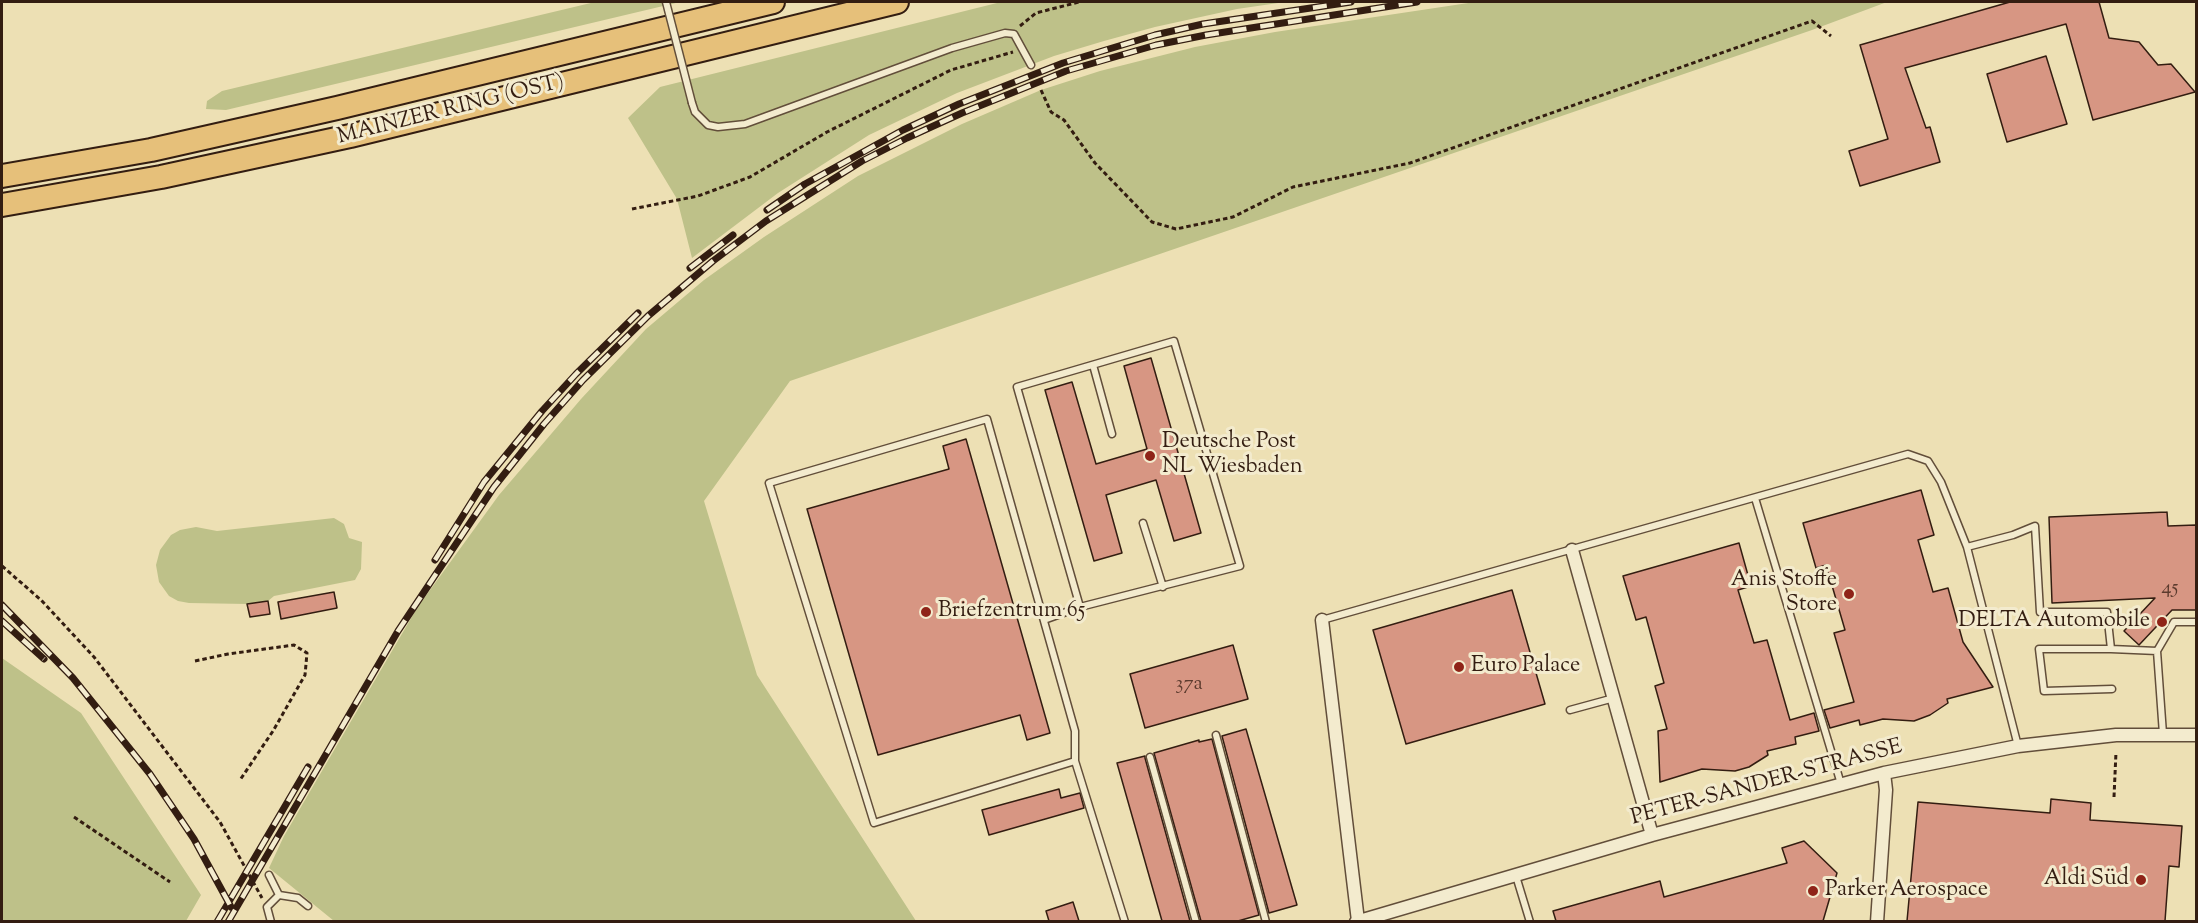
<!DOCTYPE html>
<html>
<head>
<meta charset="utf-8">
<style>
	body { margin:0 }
	#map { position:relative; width:2198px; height:923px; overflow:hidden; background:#ede0b4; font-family:"Sorts Mill Goudy",serif }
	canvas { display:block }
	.frame { position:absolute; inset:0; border:3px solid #331d11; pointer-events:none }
</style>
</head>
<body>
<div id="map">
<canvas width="2198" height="923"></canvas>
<div class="frame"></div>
</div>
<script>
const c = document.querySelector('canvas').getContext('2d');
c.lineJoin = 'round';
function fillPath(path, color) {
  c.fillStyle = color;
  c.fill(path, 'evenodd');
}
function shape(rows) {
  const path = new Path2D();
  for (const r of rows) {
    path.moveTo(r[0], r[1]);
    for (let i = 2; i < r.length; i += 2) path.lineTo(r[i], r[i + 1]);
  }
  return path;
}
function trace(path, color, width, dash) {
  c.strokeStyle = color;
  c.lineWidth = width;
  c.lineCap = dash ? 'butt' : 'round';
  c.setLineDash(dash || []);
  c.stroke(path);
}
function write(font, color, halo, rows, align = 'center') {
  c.font = font + ' "Sorts Mill Goudy",serif';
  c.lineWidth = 6;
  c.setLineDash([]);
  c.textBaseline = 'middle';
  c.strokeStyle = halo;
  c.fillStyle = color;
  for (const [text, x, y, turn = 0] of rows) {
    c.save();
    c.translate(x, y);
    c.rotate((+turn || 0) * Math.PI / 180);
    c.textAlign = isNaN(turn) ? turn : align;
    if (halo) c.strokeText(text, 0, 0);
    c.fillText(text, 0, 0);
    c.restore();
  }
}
const green = shape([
	[595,2,680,2,226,110,206,109,207,101,222,91],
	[1001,2,1285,2,1237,9,1155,27,1104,41,1054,56,957,93,869,135,778,193,692,258,677,199,628,118,660,87],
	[1475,2,1887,2,1812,30,790,381,704,501,757,675,916,921,334,921,269,868,284,836,417,608,499,495,581,399,646,329,704,280,764,237,858,176,962,124,1041,90,1100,71,1195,47,1275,32],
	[334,518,344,524,349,538,362,542,361,569,355,580,274,596,268,601,247,604,189,603,178,601,169,596,159,582,156,565,160,550,171,535,180,530,196,527,217,531],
	[2,658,81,713,201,895,186,921,2,921]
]);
const building = shape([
	[2010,2,2099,2,2109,38,2139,42,2158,65,2171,64,2195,92,2093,120,2066,24,1905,68,1926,128,1930,127,1940,162,1860,186,1849,151,1888,139,1860,45,2010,2],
	[2046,56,2067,124,2007,142,1987,74,2046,56],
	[1151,358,1201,533,1174,541,1156,480,1106,495,1122,553,1094,561,1045,390,1072,382,1096,464,1147,449,1124,366,1151,358],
	[966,439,1050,733,1027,740,1020,715,878,755,807,509,949,469,943,446,966,439],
	[1921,490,1934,535,1918,540,1933,592,1948,588,1963,642,1993,687,1947,699,1948,703,1930,715,1914,721,1883,719,1860,725,1859,720,1830,728,1824,710,1854,702,1834,633,1845,630,1826,565,1816,568,1803,523,1921,490],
	[2167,512,2168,526,2196,525,2196,610,2172,610,2139,645,2124,631,2155,598,2052,603,2049,517,2167,512],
	[1739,543,1751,586,1738,590,1754,643,1767,640,1790,720,1814,713,1819,731,1795,737,1796,744,1767,751,1768,755,1749,767,1735,771,1702,769,1660,782,1658,731,1667,729,1655,686,1664,683,1646,617,1636,620,1623,576,1739,543],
	[1512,590,1545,704,1406,744,1373,630,1512,590],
	[334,592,337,608,281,619,278,602,334,592],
	[268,601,270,614,250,617,247,604,268,601],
	[1233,645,1248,699,1145,728,1130,674,1233,645],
	[1246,729,1297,905,1269,913,1222,736,1246,729],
	[1212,739,1259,915,1238,921,1201,921,1154,753,1199,740,1199,742,1212,739],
	[1145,756,1145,758,1190,921,1162,921,1117,763,1145,756],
	[1059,789,1061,798,1080,793,1084,808,989,835,982,810,1059,789],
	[2051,799,2091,803,2090,820,2182,826,2179,867,2169,866,2165,921,1907,921,1918,802,2050,813,2051,799],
	[1804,841,1837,873,1823,921,1556,921,1553,911,1660,881,1664,897,1787,863,1782,848,1804,841],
	[1073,902,1079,921,1049,921,1046,911,1073,902]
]);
const path = shape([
	[1020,26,1036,13,1079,2],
	[1041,90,1051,112,1064,120,1095,163,1152,222,1176,229,1233,217,1293,187,1410,163,1812,21,1831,36],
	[632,209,698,196,750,177,827,132,951,70,1013,52],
	[2,566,41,600,94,657,220,822,262,898],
	[195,661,228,654,294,645,307,653,305,675,273,731,240,780],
	[2114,797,2116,752],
	[74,817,170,882]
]);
const service = shape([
	[692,103,695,112,708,125,718,127,745,124,952,48,1005,33,1014,34,1031,65],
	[1093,365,1112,434],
	[1755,498,1841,784],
	[1143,523,1163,587],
	[1967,547,2013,535,2035,526,2040,612,2107,612,2111,649,2039,649,2044,691,2112,689],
	[1044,620,1080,607,1017,387,1174,341,1240,566,1080,607],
	[1322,620,1908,454,1928,461,1941,482,1967,547,2018,746],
	[2111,649,2157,651,2174,622,2196,622],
	[2157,651,2163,734],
	[1570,710,1614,698],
	[1216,735,1266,922],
	[1150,757,1196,922],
	[1075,761,874,823,769,483,987,419,1075,731,1075,761,1125,922],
	[269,875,279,895,267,907,271,922],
	[1516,876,1530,922],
	[279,895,298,898,308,906]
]);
const minor = shape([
	[1572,550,1652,835],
	[1322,620,1358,921],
	[1356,922,1652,835,1884,773,2018,746,2116,735,2196,735],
	[1877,922,1886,790,1884,773]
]);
const motorway = shape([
	[2,176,151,150,337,108,773,2],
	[2,205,161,177,350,136,897,2]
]);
const rail = shape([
	[767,210,805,184,903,130,959,104,1063,63,1155,35,1203,24,1351,2],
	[690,268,733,235],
	[435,560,484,482,542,411,576,374,638,313],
	[2,605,73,678,150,774,194,839,231,907],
	[2,621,44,659],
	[217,922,308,767],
	[228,922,398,631,494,487,544,424,583,380,648,316,713,261,766,221,862,161,907,138,962,113,1066,71,1156,45,1206,35,1417,2]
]);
const serviceBridge = shape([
	[666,2,692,103]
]);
const markers = [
	[1150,456,6,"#8f2418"],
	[1849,594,6,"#8f2418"],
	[926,612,6,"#8f2418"],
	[2162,622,6,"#8f2418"],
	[1459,667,6,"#8f2418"],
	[2141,880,6,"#8f2418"],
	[1813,891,6,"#8f2418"]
];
const numberNames = [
	["45",2170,590],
	["37a",1189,686]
];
const streetNames = [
	["MAINZER RING (OST)",451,111,-14],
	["PETER-SANDER-STRASSE",1767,784,-15]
];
const poiNames = [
	["Deutsche Post",1162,443],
	["NL Wiesbaden",1162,468],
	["Anis Stoffe",1837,581,"right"],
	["Store",1837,606,"right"],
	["Briefzentrum 65",938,612],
	["DELTA Automobile",2150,622,"right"],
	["Euro Palace",1471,667],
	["Aldi Süd",2129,880,"right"],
	["Parker Aerospace",1825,891]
];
fillPath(green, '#bec189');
fillPath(building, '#d79683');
trace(building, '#331d11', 1.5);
trace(service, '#624e3a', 9);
trace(minor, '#624e3a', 15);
trace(motorway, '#331d11', 26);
trace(path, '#331d11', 3, [4.5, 3]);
trace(service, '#f3ebce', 6);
trace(minor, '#f3ebce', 12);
trace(motorway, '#e6c07a', 22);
trace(rail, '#331d11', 7);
trace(rail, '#f3ebce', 4.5, [14]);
trace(serviceBridge, '#624e3a', 9, []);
trace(serviceBridge, '#f3ebce', 6);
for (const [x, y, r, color] of markers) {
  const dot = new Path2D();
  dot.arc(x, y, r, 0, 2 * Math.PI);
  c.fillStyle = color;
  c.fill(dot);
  trace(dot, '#f3ebce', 2);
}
write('20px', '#5c3b2e', null, numberNames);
write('22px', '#331d11', '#f3ebce', streetNames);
write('22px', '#331d11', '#f3ebce', poiNames, 'left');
</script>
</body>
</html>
